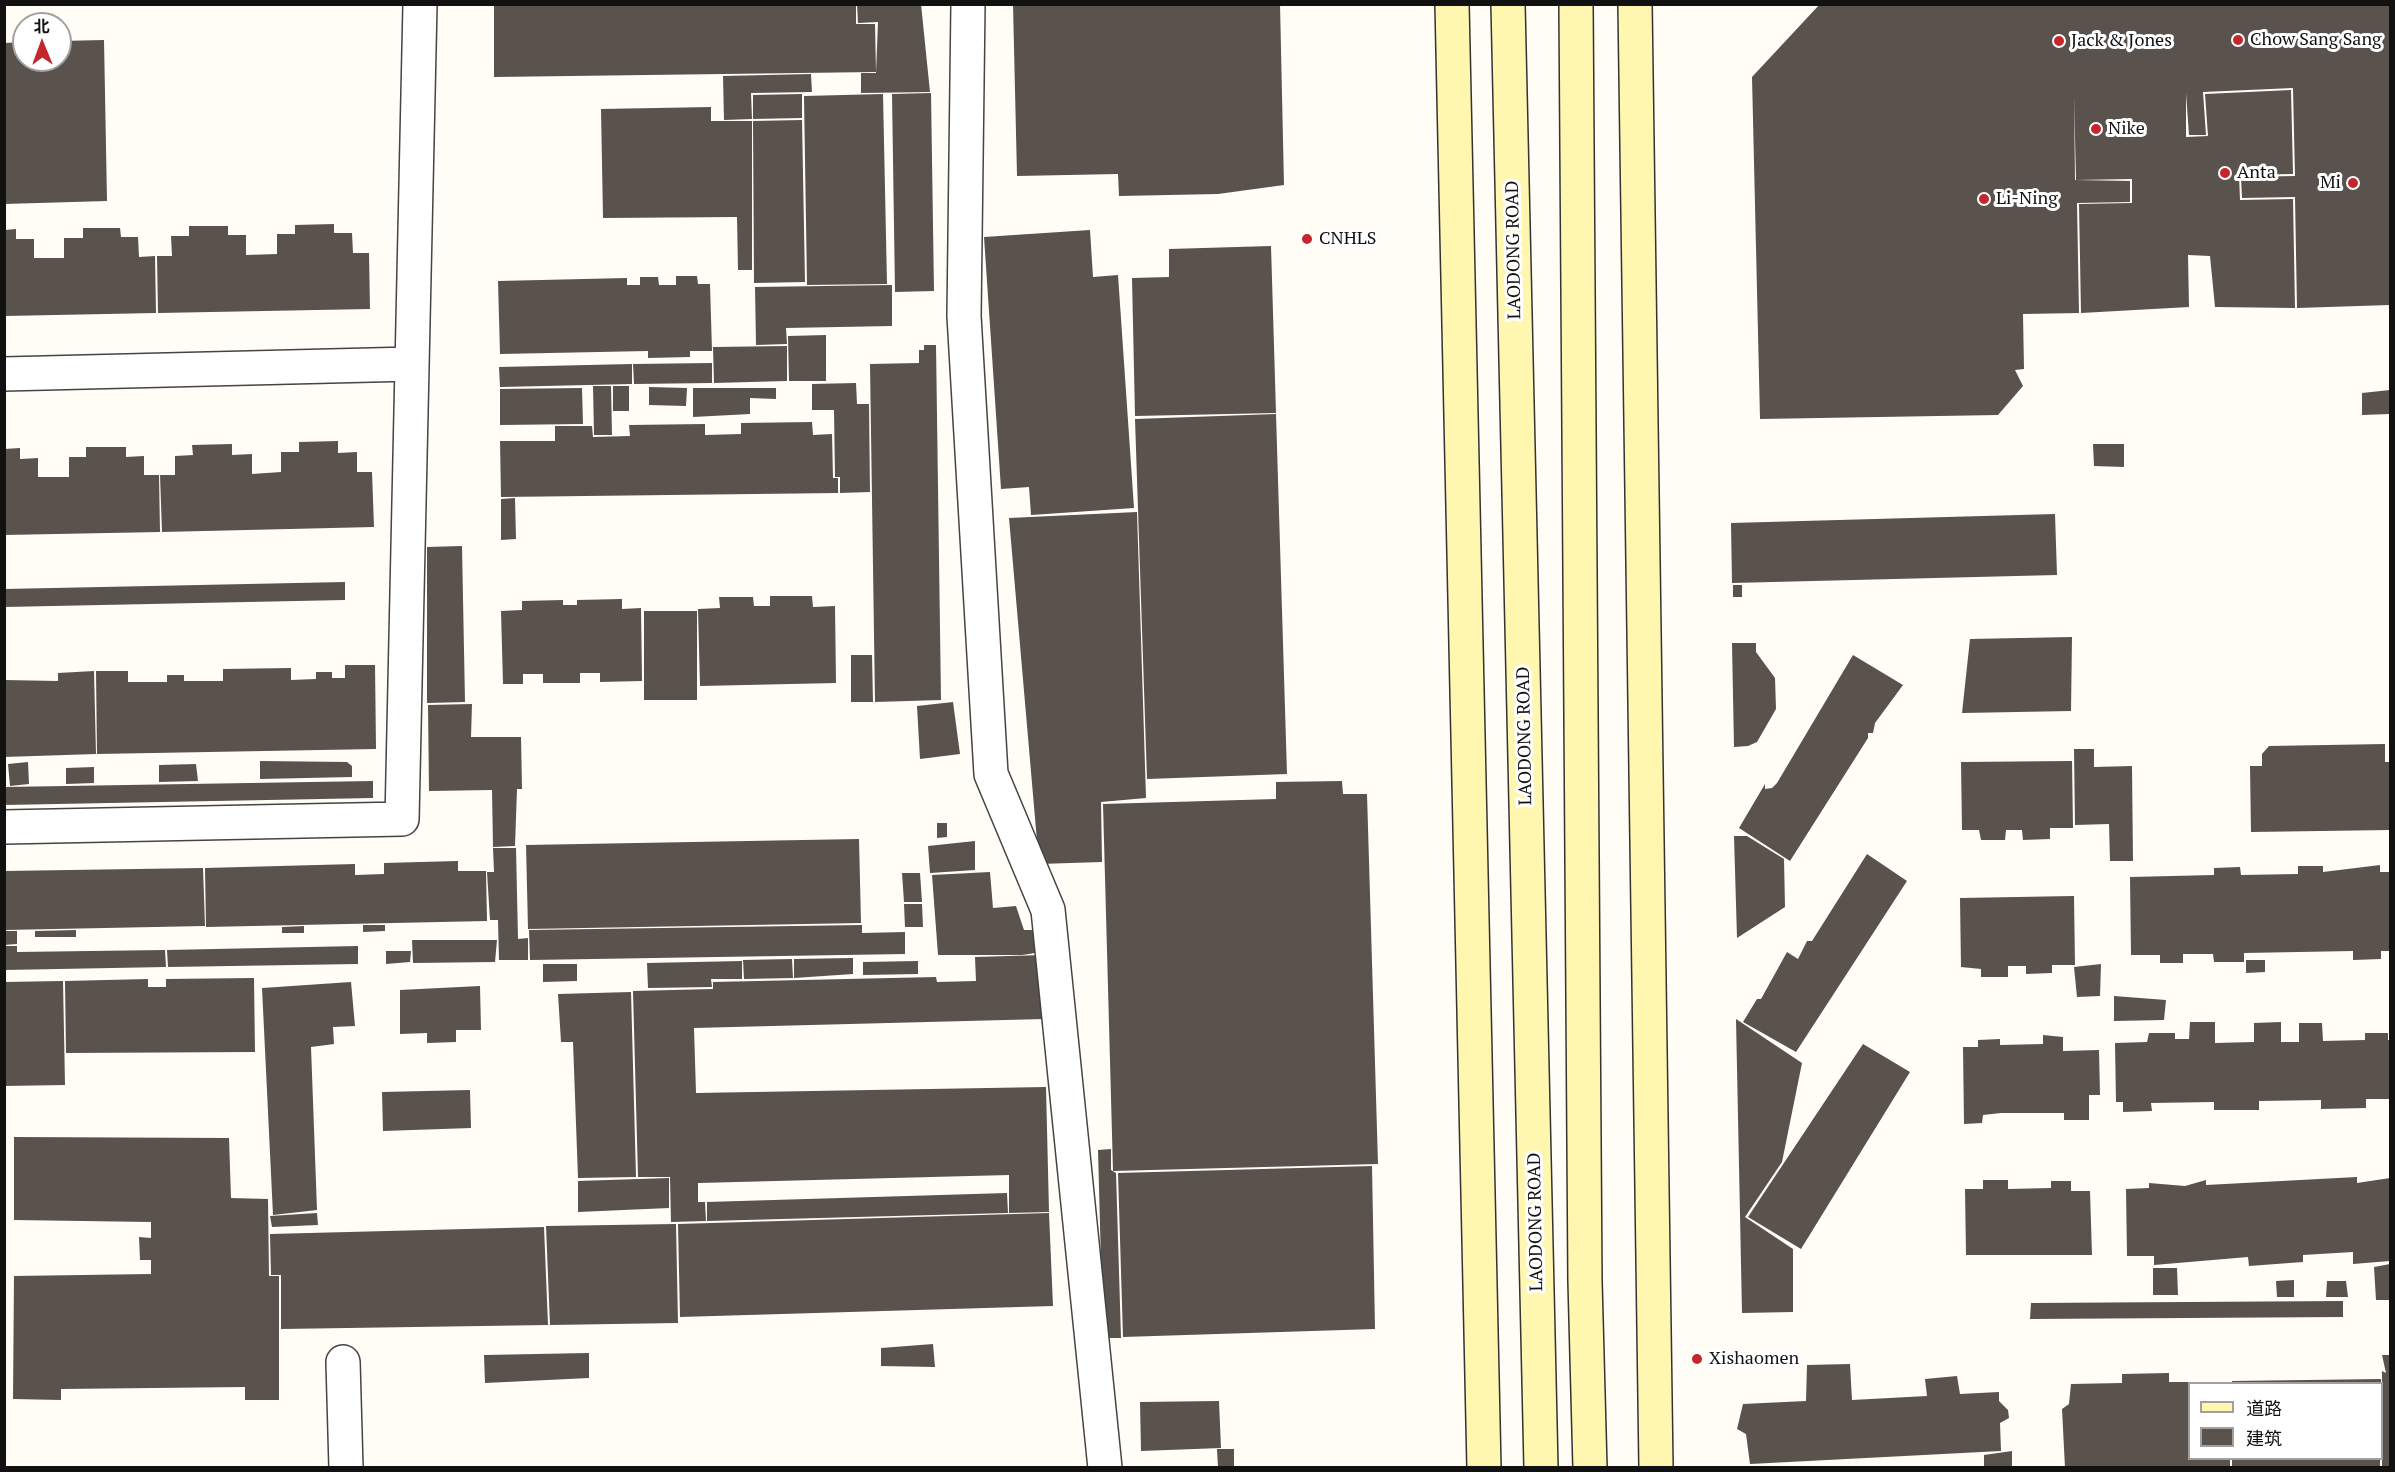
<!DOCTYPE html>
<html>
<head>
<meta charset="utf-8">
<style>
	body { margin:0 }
	#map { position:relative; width:2395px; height:1472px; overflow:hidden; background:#fffdf5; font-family:"PT Serif","Noto Sans SC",serif }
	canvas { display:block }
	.frame { position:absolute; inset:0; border:6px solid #111; pointer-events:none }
	.legend { position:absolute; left:2188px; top:1382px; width:195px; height:78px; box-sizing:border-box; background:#fff; border:2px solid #a0a0a0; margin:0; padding:8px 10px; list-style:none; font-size:18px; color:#111 }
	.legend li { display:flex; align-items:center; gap:12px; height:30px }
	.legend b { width:30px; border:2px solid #a0a0a0 }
	.north { position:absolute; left:12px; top:12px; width:60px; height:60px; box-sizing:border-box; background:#fff; border:2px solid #a0a0a0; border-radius:50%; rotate:359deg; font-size:16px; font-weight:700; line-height:24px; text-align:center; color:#111 }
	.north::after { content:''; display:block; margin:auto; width:21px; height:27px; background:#c4262e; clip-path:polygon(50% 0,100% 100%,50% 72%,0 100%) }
</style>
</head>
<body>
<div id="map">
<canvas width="2395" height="1472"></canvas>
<div class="frame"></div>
<ul class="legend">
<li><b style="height:8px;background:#fff6b0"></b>道路</li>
<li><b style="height:16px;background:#5a524d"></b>建筑</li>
</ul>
<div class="north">北</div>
</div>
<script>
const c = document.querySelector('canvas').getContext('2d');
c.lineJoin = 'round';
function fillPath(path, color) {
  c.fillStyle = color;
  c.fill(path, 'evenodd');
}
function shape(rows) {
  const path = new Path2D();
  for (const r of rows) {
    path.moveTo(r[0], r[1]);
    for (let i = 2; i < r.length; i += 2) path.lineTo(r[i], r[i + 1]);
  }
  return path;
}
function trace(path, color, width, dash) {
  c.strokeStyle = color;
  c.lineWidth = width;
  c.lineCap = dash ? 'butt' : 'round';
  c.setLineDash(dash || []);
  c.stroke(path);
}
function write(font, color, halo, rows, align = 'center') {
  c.font = font + ' "PT Serif",serif';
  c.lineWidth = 6;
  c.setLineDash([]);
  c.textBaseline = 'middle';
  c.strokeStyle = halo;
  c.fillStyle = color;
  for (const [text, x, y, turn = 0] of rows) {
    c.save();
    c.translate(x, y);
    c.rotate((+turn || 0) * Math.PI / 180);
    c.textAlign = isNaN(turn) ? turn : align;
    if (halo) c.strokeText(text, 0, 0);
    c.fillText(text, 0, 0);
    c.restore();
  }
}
const building = shape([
	[494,4,856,4,856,24,875,24,876,72,494,77],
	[857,4,921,4,930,92,861,93,861,73,876,73,878,22,858,23],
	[1013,4,1280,4,1284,185,1218,194,1119,196,1118,174,1017,176],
	[1820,4,2390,4,2390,305,2297,308,2295,197,2242,198,2241,177,2295,176,2293,88,2203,92,2206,135,2189,135,2186,93,2186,137,2208,136,2205,94,2291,90,2293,174,2239,175,2240,200,2293,199,2295,308,2215,307,2210,256,2188,255,2189,307,2081,313,2079,204,2132,203,2132,179,2076,180,2074,95,2075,180,2130,181,2130,202,2077,203,2079,313,2023,314,2024,369,2015,370,2023,386,1998,415,1760,419,1752,77],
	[104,40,107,201,4,204,4,43,24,42,24,60,60,60,60,41],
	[811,74,812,92,751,93,752,119,724,120,723,76],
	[931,93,934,291,895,292,892,94],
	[802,94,802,118,753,119,753,95],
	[883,94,887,284,807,285,804,96],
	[711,107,711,121,752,121,752,270,738,270,737,217,603,218,601,109],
	[802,120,805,282,754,283,753,121],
	[334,224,334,233,352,233,353,253,369,253,370,309,158,313,157,256,172,256,171,236,189,236,189,226,228,226,228,235,246,235,246,255,277,254,277,234,295,234,295,225],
	[83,228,120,228,121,237,138,237,139,257,155,256,156,313,5,316,5,230,16,229,16,239,34,239,34,258,64,258,64,238,83,238],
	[1090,230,1093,277,1118,275,1134,508,1031,515,1029,487,1001,489,984,237],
	[1271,246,1276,413,1135,416,1132,278,1169,277,1169,249],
	[676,276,697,276,698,284,710,284,712,351,690,351,690,357,648,358,648,351,500,354,498,281,627,278,627,285,640,285,640,277,658,277,659,285,676,285],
	[892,285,892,326,786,328,787,344,756,345,755,287],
	[826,335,826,381,789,381,788,336],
	[924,345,936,345,941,700,875,702,870,364,919,363,919,350,924,350],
	[787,346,787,381,714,383,713,347],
	[712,363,712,383,634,384,633,364],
	[632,364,632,384,500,387,499,367],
	[856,383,857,404,869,404,870,492,840,493,840,477,835,477,834,410,812,410,812,384],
	[593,386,611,386,612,435,594,435],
	[613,386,629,386,629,411,613,411],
	[649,387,687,388,686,406,649,405],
	[582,388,583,424,500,425,500,389],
	[693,388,776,388,776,399,750,398,750,414,693,417],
	[2390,390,2390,414,2362,415,2362,393],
	[1276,414,1287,774,1147,779,1135,419],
	[812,422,813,435,832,434,833,478,838,478,838,493,501,497,500,441,555,441,555,426,592,426,593,437,630,436,629,425,705,424,705,435,741,434,741,423],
	[338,441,338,453,357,452,357,472,372,472,374,527,162,532,160,475,175,475,175,456,193,455,192,445,232,444,232,455,252,454,252,474,281,472,281,452,299,452,299,442],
	[2093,444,2124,444,2124,467,2094,466],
	[86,447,126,447,126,457,144,456,144,475,159,475,160,532,4,535,4,449,20,448,20,459,38,458,38,477,69,477,69,457,86,457],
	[515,498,516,539,501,540,501,499],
	[1137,512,1146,798,1101,802,1102,862,1039,864,1009,518],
	[2055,514,2057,575,1732,583,1731,523],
	[462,546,465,702,427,703,427,547],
	[345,582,345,600,4,607,4,589],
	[1733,585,1742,585,1742,597,1733,597],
	[770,596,812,596,813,607,835,606,836,683,700,686,698,609,720,608,719,597,753,597,754,606,770,606],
	[622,599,622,609,641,608,642,681,600,682,600,673,580,673,580,683,543,683,543,674,523,674,523,684,503,684,501,611,522,610,522,601,563,600,563,605,577,605,577,600],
	[644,611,697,611,697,700,644,700],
	[2072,637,2071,711,1962,713,1970,639],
	[1732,643,1756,643,1756,652,1775,678,1776,709,1757,742,1748,746,1734,747],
	[851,655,872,655,873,702,851,702],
	[1853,655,1903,685,1875,723,1873,733,1868,733,1868,738,1790,861,1739,828,1765,784,1765,789,1772,788,1777,783],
	[345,665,375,665,376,749,97,754,96,671,128,671,128,682,167,682,167,675,184,675,184,681,223,681,223,669,291,668,291,680,316,679,316,672,332,672,332,678,345,678],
	[94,671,96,754,4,757,4,680,58,681,58,673],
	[953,702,960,754,920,759,917,706],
	[472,704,471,737,521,737,522,789,517,789,515,846,493,847,492,790,429,791,428,705],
	[2385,744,2385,762,2390,762,2390,830,2251,832,2250,766,2262,766,2262,754,2269,746],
	[2074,749,2094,749,2094,767,2132,766,2133,861,2110,861,2109,824,2075,825],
	[260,761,347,762,352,766,352,777,260,779],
	[2072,761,2073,828,2050,828,2050,839,2023,840,2022,830,2006,830,2005,840,1981,840,1979,830,1962,830,1961,762],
	[28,762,29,784,10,786,8,764],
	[196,764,198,781,159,782,159,765],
	[94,767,94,783,66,784,66,768],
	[373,781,373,798,4,805,4,787],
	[1342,781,1343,794,1367,794,1378,1164,1113,1171,1103,804,1276,799,1276,782],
	[937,823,947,823,947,837,937,838],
	[1734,836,1747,836,1784,859,1785,907,1737,938],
	[859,839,861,923,528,929,526,845],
	[975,841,975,870,930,873,928,846],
	[493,848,516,848,518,939,528,938,528,960,499,960,498,920,490,920,487,872,494,872],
	[1867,854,1907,881,1796,1052,1743,1022,1757,999,1761,999,1787,952,1798,959,1807,941,1812,941],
	[458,861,458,871,486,871,487,921,206,927,205,868,355,864,355,875,384,874,384,863],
	[2380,865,2380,872,2390,872,2390,951,2381,951,2381,959,2353,960,2353,951,2244,953,2244,962,2214,962,2213,954,2183,954,2183,963,2160,963,2160,955,2131,955,2130,877,2214,875,2214,868,2240,867,2241,875,2298,874,2298,866,2323,866,2323,872],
	[203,868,205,926,4,930,4,871],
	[990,872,993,908,1016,906,1024,930,1032,930,1042,944,1042,952,1022,955,938,955,932,875],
	[902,873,920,873,922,902,904,902],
	[2074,896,2075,965,2052,965,2052,973,2026,974,2026,966,2008,966,2008,977,1981,977,1981,969,1961,967,1960,898],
	[904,904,922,904,923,927,905,927],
	[363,925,385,925,385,931,363,932],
	[862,925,862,933,905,932,905,954,530,960,529,930],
	[304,926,304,933,282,933,282,927],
	[76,930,76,937,35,937,35,931],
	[4,931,17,931,17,944,4,945],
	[412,940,497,940,495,962,413,963],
	[4,946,17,946,17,952,165,950,166,967,4,970],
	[358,946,358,964,168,967,167,950],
	[386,951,411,951,410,962,386,964],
	[1043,955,1044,1019,694,1028,696,1093,1046,1087,1049,1212,1009,1213,1009,1175,698,1183,698,1202,705,1202,706,1221,671,1222,670,1177,638,1177,633,991,713,989,713,982,936,977,937,982,976,981,975,957],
	[853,958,853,974,794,978,794,959],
	[792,959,793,978,744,979,743,960],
	[2246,960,2265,960,2265,972,2246,973],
	[742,961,742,979,711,979,712,987,648,988,647,963],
	[918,961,918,974,863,975,863,962],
	[543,964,577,964,577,981,543,982],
	[2101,964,2100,996,2077,997,2074,967],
	[254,978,255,1052,66,1053,65,981,148,979,148,987,166,987,166,979],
	[63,981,65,1085,4,1086,4,982],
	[351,982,355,1026,333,1027,334,1044,311,1047,317,1210,273,1215,262,988],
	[480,986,481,1030,456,1030,456,1042,427,1043,427,1033,400,1034,400,990],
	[631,992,636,1177,578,1178,573,1042,561,1042,558,994],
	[2114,996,2166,1000,2164,1020,2114,1021],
	[1736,1019,1802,1063,1782,1162,1745,1217,1793,1249,1793,1312,1742,1313],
	[2190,1022,2215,1022,2215,1043,2254,1042,2254,1023,2281,1022,2281,1042,2299,1042,2299,1023,2322,1023,2323,1041,2365,1040,2365,1033,2388,1033,2388,1040,2390,1040,2390,1099,2366,1099,2366,1108,2321,1109,2321,1100,2259,1101,2259,1110,2214,1110,2214,1102,2151,1103,2152,1111,2123,1112,2123,1102,2116,1102,2115,1043,2147,1042,2149,1033,2175,1033,2175,1039,2189,1039],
	[2043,1035,2063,1037,2063,1051,2099,1050,2100,1095,2089,1095,2089,1120,2064,1120,2064,1113,2001,1113,1983,1115,1982,1123,1964,1124,1963,1047,1978,1047,1978,1040,2000,1039,2000,1045,2043,1044],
	[1863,1044,1910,1072,1801,1249,1748,1217],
	[470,1090,471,1128,383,1131,382,1092],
	[14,1137,229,1138,231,1198,268,1199,269,1276,279,1276,279,1400,245,1400,245,1387,61,1389,61,1400,13,1399,14,1276,151,1274,151,1260,140,1260,139,1237,151,1238,151,1222,14,1220],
	[1111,1149,1111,1170,1116,1173,1121,1338,1103,1338,1098,1150],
	[1372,1166,1375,1329,1123,1337,1118,1173],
	[2357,1177,2357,1183,2390,1178,2390,1261,2353,1264,2353,1252,2303,1255,2303,1262,2249,1266,2248,1257,2154,1265,2154,1256,2127,1256,2126,1189,2149,1188,2149,1183,2185,1186,2206,1180,2206,1185],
	[669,1178,669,1208,578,1212,578,1181],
	[1983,1180,2008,1180,2008,1189,2051,1188,2051,1181,2071,1181,2071,1191,2090,1191,2092,1255,1966,1255,1965,1189,1983,1189],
	[1007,1193,1008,1213,707,1221,707,1202],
	[317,1213,318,1225,272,1227,270,1216],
	[1049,1213,1053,1306,680,1317,678,1224],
	[676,1224,678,1323,550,1325,546,1226],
	[544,1227,548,1325,281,1329,281,1275,271,1275,270,1234],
	[2390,1264,2390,1300,2376,1300,2374,1267],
	[2153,1268,2177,1268,2178,1295,2153,1295],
	[2294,1280,2294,1297,2277,1297,2276,1281],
	[2327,1281,2346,1281,2348,1297,2326,1297],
	[2343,1301,2343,1317,2030,1319,2031,1303],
	[933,1344,935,1367,881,1366,881,1348],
	[589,1353,589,1378,485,1383,484,1355],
	[2382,1355,2390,1355,2390,1468,2382,1468,2382,1371,2386,1373],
	[1850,1364,1852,1400,1927,1396,1925,1379,1957,1376,1960,1394,1999,1392,1999,1401,2008,1410,2009,1418,2000,1423,2001,1451,1750,1464,1746,1434,1737,1429,1743,1404,1806,1401,1807,1365],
	[2169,1373,2169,1382,2190,1382,2190,1458,2230,1458,2230,1468,2065,1468,2062,1409,2069,1404,2071,1384,2122,1383,2122,1374],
	[2381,1379,2381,1384,2232,1384,2232,1381],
	[1219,1401,1221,1448,1141,1451,1140,1402],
	[1217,1449,1234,1449,1234,1468,1218,1468],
	[2012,1451,2012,1468,1984,1468,1984,1455],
	[2232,1458,2380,1458,2380,1468,2232,1468]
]);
const street = shape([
	[968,4,964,316,991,774,1048,910,1105,1468],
	[4,374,412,364],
	[4,827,402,819,420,4],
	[343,1362,346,1468]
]);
const secondary = shape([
	[1452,4,1484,1468],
	[1508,4,1541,1468],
	[1576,4,1585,1281,1590,1468],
	[1635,4,1656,1468]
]);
const markers = [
	[2238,40,6,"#c4262e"],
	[2059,41,6,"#c4262e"],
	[2096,129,6,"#c4262e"],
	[2225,173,6,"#c4262e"],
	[2353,183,6,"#c4262e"],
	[1984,199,6,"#c4262e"],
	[1307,239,6,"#c4262e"],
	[1697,1359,6,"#c4262e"]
];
const poiNames = [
	["Chow Sang Sang",2250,40],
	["Jack & Jones",2071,41],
	["Nike",2108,129],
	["Anta",2237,173],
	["Mi",2341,183,"right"],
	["Li-Ning",1996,199],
	["CNHLS",1319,239],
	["Xishaomen",1709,1359]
];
const streetNames = [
	["LAODONG ROAD",1514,250,-91],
	["LAODONG ROAD",1525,736,-91],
	["LAODONG ROAD",1536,1222,-91]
];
fillPath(building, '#5a524d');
trace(street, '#444', 36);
trace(secondary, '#333', 36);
trace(street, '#fff', 33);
trace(secondary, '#fff6b0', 33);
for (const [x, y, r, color] of markers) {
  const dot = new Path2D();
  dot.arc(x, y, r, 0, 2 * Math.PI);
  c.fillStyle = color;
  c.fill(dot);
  trace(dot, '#fff', 2);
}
write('18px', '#111', '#fff', poiNames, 'left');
write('18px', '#111', '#fff', streetNames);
</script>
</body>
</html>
